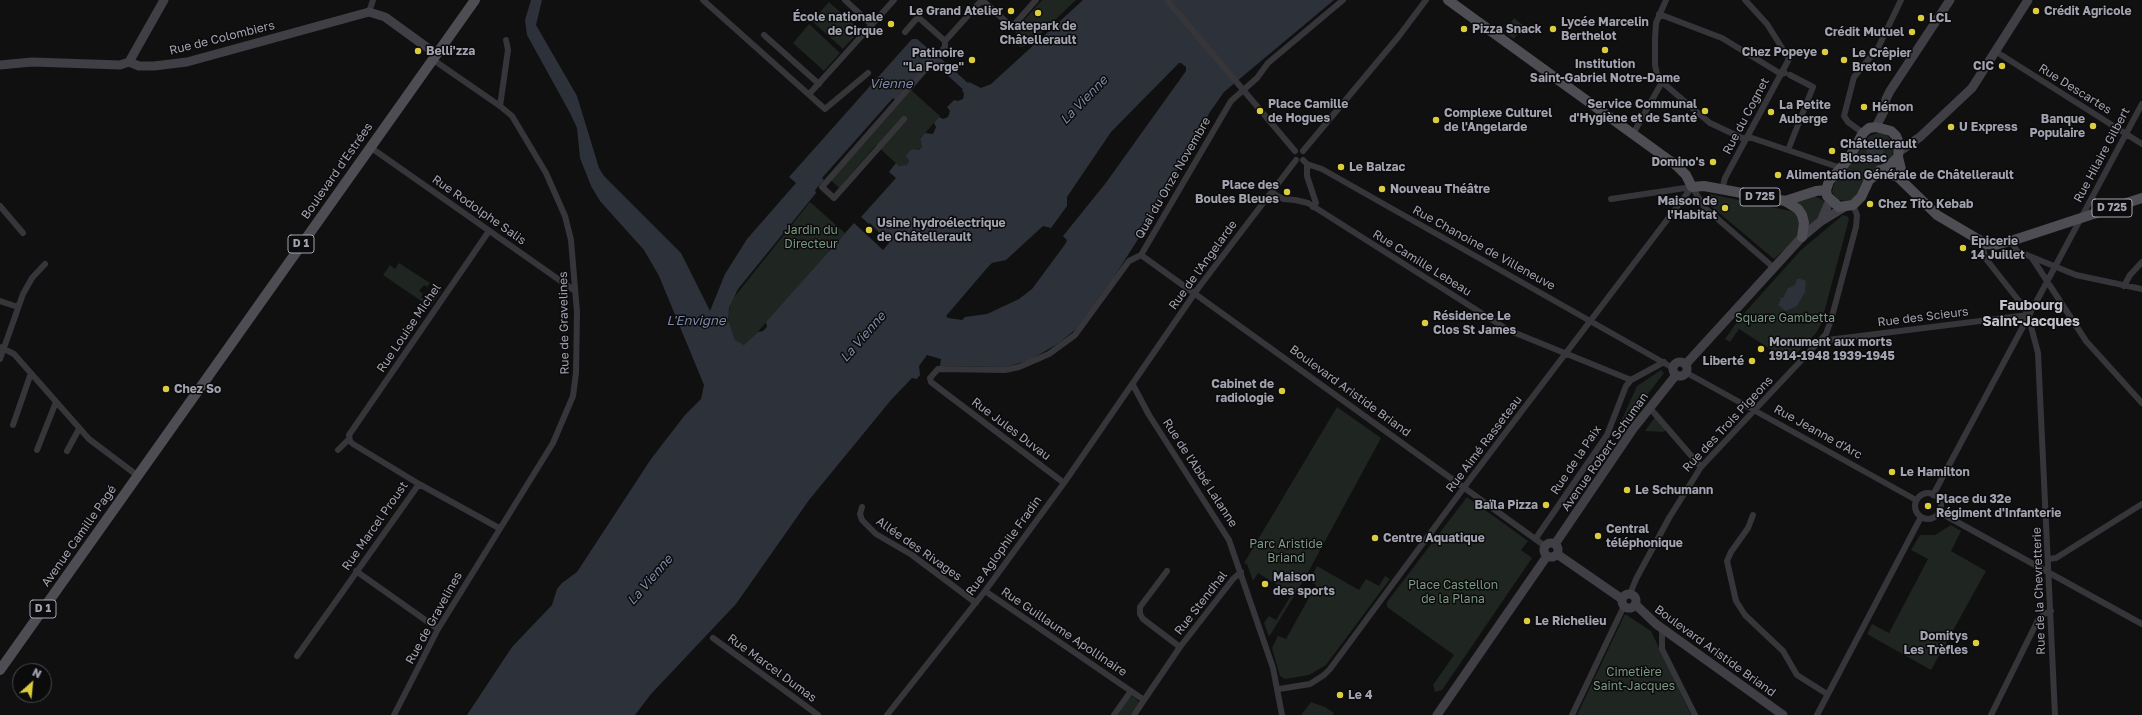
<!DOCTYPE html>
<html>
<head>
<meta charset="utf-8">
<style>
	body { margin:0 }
	#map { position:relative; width:2142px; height:715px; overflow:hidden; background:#101011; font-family:"Golos Text",sans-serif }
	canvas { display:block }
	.north { position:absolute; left:12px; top:663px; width:40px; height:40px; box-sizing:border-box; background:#0b0b0c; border:1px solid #47484e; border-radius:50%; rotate:27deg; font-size:11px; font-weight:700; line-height:16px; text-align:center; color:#a2a3b0 }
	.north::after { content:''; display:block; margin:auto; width:14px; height:18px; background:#dbcd3d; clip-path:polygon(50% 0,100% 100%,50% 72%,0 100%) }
</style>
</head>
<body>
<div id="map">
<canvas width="2142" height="715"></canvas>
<div class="north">N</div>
</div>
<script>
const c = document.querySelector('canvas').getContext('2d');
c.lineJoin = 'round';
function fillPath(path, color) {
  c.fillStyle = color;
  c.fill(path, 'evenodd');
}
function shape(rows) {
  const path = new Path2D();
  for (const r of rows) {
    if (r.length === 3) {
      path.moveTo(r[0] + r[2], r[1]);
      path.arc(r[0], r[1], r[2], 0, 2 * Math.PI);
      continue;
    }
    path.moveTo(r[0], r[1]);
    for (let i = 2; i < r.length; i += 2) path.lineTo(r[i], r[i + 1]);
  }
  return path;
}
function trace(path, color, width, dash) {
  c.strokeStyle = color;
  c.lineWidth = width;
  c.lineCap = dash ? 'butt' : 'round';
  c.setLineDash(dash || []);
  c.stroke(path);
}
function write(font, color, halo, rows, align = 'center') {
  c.font = font + ' "Golos Text",sans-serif';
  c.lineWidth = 3;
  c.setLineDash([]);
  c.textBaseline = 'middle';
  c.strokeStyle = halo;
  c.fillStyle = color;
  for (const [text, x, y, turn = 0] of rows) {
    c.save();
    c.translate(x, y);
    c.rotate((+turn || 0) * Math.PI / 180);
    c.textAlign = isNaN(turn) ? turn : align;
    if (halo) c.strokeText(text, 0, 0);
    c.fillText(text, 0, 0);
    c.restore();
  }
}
const green = shape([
	[1042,0,1076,0,1029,45,1020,47,1016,40,1017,37,1015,30],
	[829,2,860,30,843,49,812,21],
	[1514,18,1524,26,1514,39,1504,32],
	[809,24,840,53,824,71,793,43],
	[911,90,940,116,920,139,922,147,907,155,909,161,907,165,903,167,899,166,876,145,839,188,831,180],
	[1880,132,1886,134,1894,144,1892,157,1870,172,1862,182,1855,198,1850,201,1838,200,1832,192,1835,180,1853,162,1869,136],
	[1710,194,1795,212,1802,219,1797,238,1774,259,1706,202],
	[1815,196,1824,201,1825,210,1806,231,1793,203],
	[810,202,845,233,748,343,744,345,740,344,735,340,729,326,728,314,732,300],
	[1843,215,1847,216,1849,219,1821,324,1816,333,1789,361,1739,329,1730,342,1725,339,1739,319,1801,250],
	[399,263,430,283,427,287,424,285,419,291,423,294,421,297,425,300,428,298,430,299,437,288,441,291,430,307,383,275,390,265,395,269],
	[1661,370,1664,373,1621,429,1618,428,1637,386],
	[1337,407,1381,438,1305,578,1269,637,1264,623,1269,616,1276,620,1292,594,1258,573,1253,581,1247,564,1244,563],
	[1655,417,1666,430,1663,432,1645,431],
	[1467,497,1528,541,1521,550,1532,558,1442,690,1435,692,1433,685,1454,655,1387,607,1387,602],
	[1951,525,1961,531,1951,551,1986,571,1931,670,1867,634,1872,624,1889,633,1928,559,1911,550,1920,535,1935,535],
	[1317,566,1359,590,1366,579,1379,586,1385,576,1390,579,1326,665,1309,675,1285,679,1280,676,1272,648,1278,636,1286,639,1316,585,1309,581],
	[1625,614,1651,631,1691,715,1577,715],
	[1133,696,1139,702,1130,715,1118,715,1130,697],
	[1311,702,1325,707,1334,713,1333,715,1301,715]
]);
const water = shape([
	[531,0,542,0,536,25,577,96,599,168,604,176,681,253,710,311,725,274,747,239,796,183,789,177,912,39,917,39,930,50,933,47,938,51,895,100,893,98,822,178,824,180,815,190,816,193,738,289,729,308,728,320,735,340,744,345,758,332,763,331,767,327,766,322,854,223,883,250,889,243,870,223,869,224,861,217,896,178,889,172,896,163,899,166,907,165,909,161,906,155,912,149,918,150,922,147,920,139,925,133,933,134,936,127,934,123,939,117,943,119,948,117,950,111,947,107,954,100,958,101,963,99,964,94,962,90,969,82,981,88,991,84,1083,0,1334,0,1224,92,1210,112,1142,233,1114,277,1076,329,1059,343,1030,360,1005,367,940,366,941,359,927,355,919,366,920,375,917,379,912,378,891,400,809,500,736,604,651,694,635,715,467,715,512,647,552,605,557,589,562,583,577,572,651,459,685,415,701,399,704,385,659,276,644,250,600,201,591,186,580,158,577,128,570,113,527,35,525,20],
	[1179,63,1181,63,1186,67,1186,71,1105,184,1063,236,1067,240,1066,243,1032,289,1019,299,987,314,965,317,962,320,948,318,946,316,988,267,992,263,1006,260,1043,226,1051,228,1067,206,1067,197,1111,132],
	[1875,150,9],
	[1797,279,1801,279,1806,281,1805,292,1797,306,1786,311,1778,305,1781,299,1778,297,1783,298,1788,288,1795,285]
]);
const canal = shape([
	[930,54,973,93]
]);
const street = shape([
	[703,0,825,109,868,73],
	[845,0,872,25],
	[1167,0,1295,151],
	[1666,0,1656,23,1655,39,1655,65,1657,74,1662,82,1710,123,1742,138,1752,138,1841,168],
	[369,12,373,0],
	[1659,14,1722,38,1781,74,1785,73],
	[905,32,918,17,945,41],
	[764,35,819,84],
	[1995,51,2142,144],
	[811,92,894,0],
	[500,106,508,50,506,40],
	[904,119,834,198,822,187,945,47,945,41,982,0,1012,27,1036,0],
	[1863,133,1848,122,1844,116,1854,77,1878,48,1901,0],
	[1633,134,1662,82],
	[370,147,575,291],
	[1788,150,1813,87,1790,75],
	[1303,151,1399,36,1426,0],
	[1303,160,1307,164,1322,169,1673,368],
	[1307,164,1307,176,1316,203,1313,207],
	[1692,187,1705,208,1773,267],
	[1722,190,1725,178,1789,59,1767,24,1745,0],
	[1271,192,1283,199,1295,200,1308,203,1508,330,1631,380],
	[1611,199,1692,187],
	[0,206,23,233],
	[2011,241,2017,251,2076,275,2142,289],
	[1981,242,1986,259,2023,306,2028,315,2038,353,2055,715],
	[1141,255,1545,546],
	[2032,258,2086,341,2142,403],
	[2124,286,2130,275,2142,262],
	[0,301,18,307],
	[1820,341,2028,315],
	[0,347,14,354,89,439,138,476],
	[0,359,23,294,32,278,45,264],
	[1687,373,1916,500],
	[1133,385,1149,415,1229,540,1273,668,1282,715],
	[1649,407,1701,467],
	[13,425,31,373],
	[37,450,56,402],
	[338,450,349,439],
	[67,451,79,429],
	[1064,483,944,392,931,382,930,378,938,369,1005,370,1019,367,1049,354,1075,335,1129,261,1141,255,1231,101,1257,78,1268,63,1343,0],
	[419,484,353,444,350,441,349,435,489,231],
	[1928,506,13],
	[1933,495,2142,104],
	[862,507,860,514,862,520,876,534,912,555,976,603],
	[1939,512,2142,624],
	[1753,515,1748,528,1731,552,1727,561,1736,601,1745,615,1783,651,1797,675,1827,694],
	[1536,538,1607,435,1626,386,1631,380,1664,362],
	[2049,559,2056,558,2142,504],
	[356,571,438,629],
	[1167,571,1140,607,1140,614,1143,619,1180,647],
	[985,591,1144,700,1180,647,1233,579,1241,572],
	[1630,594,1636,579,1669,518,1701,467,1826,334,1831,320,1856,227,1857,215,1853,205],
	[1662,629,1662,649,1695,715],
	[713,638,818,715],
	[297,656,419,484,499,528],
	[1279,689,1310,684,1324,675,1330,669,1471,478,1692,187],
	[394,715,438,629,553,443,573,396,576,373,577,312,571,240,565,216,546,173,512,116,500,106,432,59],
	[887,715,985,591,1064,483,1199,287,1296,160],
	[1114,715,1131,691],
	[1134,715,1144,700],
	[1572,715,1624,606],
	[1817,715,1921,517],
	[1991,715,2038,620,2044,614,2051,611]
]);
const secondary = shape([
	[129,62,139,66,154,66,187,62,369,12,385,17,436,54],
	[129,62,164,0],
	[0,65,32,62,120,65,129,62],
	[1876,127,1884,111,1886,99,1890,91,1950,0],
	[1900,151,1920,137,1972,88,2028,0],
	[1821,221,1830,200],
	[1680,369,7],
	[1686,364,1802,237,1820,222,1843,208],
	[1551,550,7],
	[1555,544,1633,429,1676,375],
	[1557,554,1622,599],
	[1629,601,7],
	[1635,604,1656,624,1783,715],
	[1437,715,1547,556]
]);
const primary = shape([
	[1448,0,1677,166,1686,175,1692,187,1704,186,1785,201,1816,191,1826,190],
	[1876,127,1891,131,1896,136,1899,143,1898,157,1892,163,1869,180,1861,197,1853,205,1839,207,1827,196,1826,190,1829,181,1848,160,1863,133,1869,128,1876,127],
	[1898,157,1904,182],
	[1880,170,1898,177,1937,215,1986,244,1995,245,2011,241,2142,198],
	[1785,201,1798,209,1802,215,1804,223,1802,237],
	[0,670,475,0]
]);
const markers = [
	[1011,11,4,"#dbcd3d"],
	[2036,11,4,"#dbcd3d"],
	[1038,13,4,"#dbcd3d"],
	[1921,18,4,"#dbcd3d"],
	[891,24,4,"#dbcd3d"],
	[1464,29,4,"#dbcd3d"],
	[1553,29,4,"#dbcd3d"],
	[1912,32,4,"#dbcd3d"],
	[1605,50,4,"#dbcd3d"],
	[418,51,4,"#dbcd3d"],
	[1825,52,4,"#dbcd3d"],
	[972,60,4,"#dbcd3d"],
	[1844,60,4,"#dbcd3d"],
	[2002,66,4,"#dbcd3d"],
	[1864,107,4,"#dbcd3d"],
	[1260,111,4,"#dbcd3d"],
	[1705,111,4,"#dbcd3d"],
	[1771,112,4,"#dbcd3d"],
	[1436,120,4,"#dbcd3d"],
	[2093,126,4,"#dbcd3d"],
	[1951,127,4,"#dbcd3d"],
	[1832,151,4,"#dbcd3d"],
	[1713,162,4,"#dbcd3d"],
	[1341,167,4,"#dbcd3d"],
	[1778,175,4,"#dbcd3d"],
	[1382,189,4,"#dbcd3d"],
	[1287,192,4,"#dbcd3d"],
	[1870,204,4,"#dbcd3d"],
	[1725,208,4,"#dbcd3d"],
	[869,230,4,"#dbcd3d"],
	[1963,248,4,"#dbcd3d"],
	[1425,323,4,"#dbcd3d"],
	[1761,349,4,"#dbcd3d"],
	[1752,361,4,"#dbcd3d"],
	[166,389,4,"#dbcd3d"],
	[1282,391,4,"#dbcd3d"],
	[1892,472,4,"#dbcd3d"],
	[1627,490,4,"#dbcd3d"],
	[1546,505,4,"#dbcd3d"],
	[1928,506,4,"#dbcd3d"],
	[1598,536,4,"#dbcd3d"],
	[1375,538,4,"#dbcd3d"],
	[1265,584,4,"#dbcd3d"],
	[1527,621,4,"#dbcd3d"],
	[1976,643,4,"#dbcd3d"],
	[1340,695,4,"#dbcd3d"]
];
const shields = [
	[1760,197,40],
	[2112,208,40],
	[301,244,26],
	[43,609,26]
];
const shieldNames = [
	["D 725",1760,197],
	["D 725",2112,208],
	["D 1",301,244],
	["D 1",43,609]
];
const poiNames = [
	["Le Grand Atelier",1003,11,"right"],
	["Crédit Agricole",2044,11],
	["École nationale",883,17,"right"],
	["de Cirque",883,31,"right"],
	["LCL",1929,18],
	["Lycée Marcelin",1561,22],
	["Berthelot",1561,36],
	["Skatepark de",1038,26,"center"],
	["Châtellerault",1038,40,"center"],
	["Pizza Snack",1472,29],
	["Crédit Mutuel",1904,32,"right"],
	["Belli'zza",426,51],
	["Chez Popeye",1817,52,"right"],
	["Patinoire",964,53,"right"],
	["\"La Forge\"",964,67,"right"],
	["Le Crêpier",1852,53],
	["Breton",1852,67],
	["Institution",1605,64,"center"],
	["Saint-Gabriel Notre-Dame",1605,78,"center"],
	["CIC",1994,66,"right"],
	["Place Camille",1268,104],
	["de Hogues",1268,118],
	["Service Communal",1697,104,"right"],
	["d'Hygiène et de Santé",1697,118,"right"],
	["La Petite",1779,105],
	["Auberge",1779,119],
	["Hémon",1872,107],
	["Complexe Culturel",1444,113],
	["de l'Angelarde",1444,127],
	["Banque",2085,119,"right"],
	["Populaire",2085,133,"right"],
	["U Express",1959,127],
	["Châtellerault",1840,144],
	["Blossac",1840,158],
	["Domino's",1705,162,"right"],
	["Le Balzac",1349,167],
	["Alimentation Générale de Châtellerault",1786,175],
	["Place des",1279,185,"right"],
	["Boules Bleues",1279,199,"right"],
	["Nouveau Théâtre",1390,189],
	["Maison de",1717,201,"right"],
	["l'Habitat",1717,215,"right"],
	["Chez Tito Kebab",1878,204],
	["Usine hydroélectrique",877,223],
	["de Châtellerault",877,237],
	["Epicerie",1971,241],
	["14 Juillet",1971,255],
	["Résidence Le",1433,316],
	["Clos St James",1433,330],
	["Monument aux morts",1769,342],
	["1914-1948 1939-1945",1769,356],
	["Liberté",1744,361,"right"],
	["Cabinet de",1274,384,"right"],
	["radiologie",1274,398,"right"],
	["Chez So",174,389],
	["Le Hamilton",1900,472],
	["Le Schumann",1635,490],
	["Place du 32e",1936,499],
	["Régiment d'Infanterie",1936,513],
	["Baïla Pizza",1538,505,"right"],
	["Central",1606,529],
	["téléphonique",1606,543],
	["Centre Aquatique",1383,538],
	["Maison",1273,577],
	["des sports",1273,591],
	["Le Richelieu",1535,621],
	["Domitys",1968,636,"right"],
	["Les Trèfles",1968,650,"right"],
	["Le 4",1348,695]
];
const streetNames = [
	["Rue de Colombiers",222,38,-14],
	["Rue Descartes",2075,89,32],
	["Rue du Cognet",1746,116,-62],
	["Rue Hilaire Gilbert",2102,155,-62],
	["Boulevard d'Estrées",337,171,-55],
	["Quai du Onze Novembre",1173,178,-60],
	["Rue Rodolphe Salis",479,210,35],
	["Rue Chanoine de Villeneuve",1484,248,29],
	["Rue Camille Lebeau",1422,263,32],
	["Rue de l'Angelarde",1203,265,-54],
	["Rue des Scieurs",1923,317,-7],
	["Rue de Gravelines",564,323,-91],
	["Rue Louise Michel",409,328,-56],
	["Boulevard Aristide Briand",1350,391,36],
	["Rue des Trois Pigeons",1728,424,-47],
	["Rue Jules Duvau",1011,429,37],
	["Rue Jeanne d'Arc",1818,432,29],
	["Rue Aimé Rasseteau",1484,444,-53],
	["Avenue Robert Schuman",1605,452,-55],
	["Rue de la Paix",1576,460,-56],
	["Rue de l'Abbé Lalanne",1200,473,57],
	["Rue Marcel Proust",375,526,-55],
	["Avenue Camille Pagé",79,536,-55],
	["Rue Aglophile Fradin",1004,546,-54],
	["Allée des Rivages",919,549,35],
	["Rue de la Chevretterie",2039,591,-92],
	["Rue Stendhal",1201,603,-52],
	["Rue de Gravelines",434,618,-61],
	["Rue Guillaume Apollinaire",1064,632,34],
	["Boulevard Aristide Briand",1715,651,36],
	["Rue Marcel Dumas",772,668,36]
];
const parkNames = [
	["Jardin du",811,230],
	["Directeur",811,244],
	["Square Gambetta",1785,318],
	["Parc Aristide",1286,544],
	["Briand",1286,558],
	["Place Castellon",1453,585],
	["de la Plana",1453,599],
	["Cimetière",1634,672],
	["Saint-Jacques",1634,686]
];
const waterNames = [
	["Vienne",891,84],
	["La Vienne",1084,100,-46],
	["L'Envigne",696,321],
	["La Vienne",863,337,-49],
	["La Vienne",650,580,-49]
];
const quarterNames = [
	["Faubourg",2031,306],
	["Saint-Jacques",2031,322]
];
fillPath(green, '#1f2521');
fillPath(water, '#2d313a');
trace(canal, '#2d313a', 8);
trace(street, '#36363a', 6);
trace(secondary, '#3f3f45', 9);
trace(primary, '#4e4d54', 10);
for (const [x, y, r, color] of markers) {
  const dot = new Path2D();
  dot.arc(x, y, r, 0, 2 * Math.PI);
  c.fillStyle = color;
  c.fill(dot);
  trace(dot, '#0b0b0c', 1.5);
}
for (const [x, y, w] of shields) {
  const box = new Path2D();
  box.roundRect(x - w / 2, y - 9, w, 18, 3);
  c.fillStyle = '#0b0b0c';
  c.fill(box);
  trace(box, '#a2a3b0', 1);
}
write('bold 11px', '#a2a3b0', null, shieldNames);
write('bold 12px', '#a2a3b0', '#0b0b0c', poiNames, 'left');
write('12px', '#a2a3b0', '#0b0b0c', streetNames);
write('12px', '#7b9984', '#0b0b0c', parkNames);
write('italic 13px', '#7d89a8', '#0b0b0c', waterNames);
write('bold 14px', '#c3c3cd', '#0b0b0c', quarterNames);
</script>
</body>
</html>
